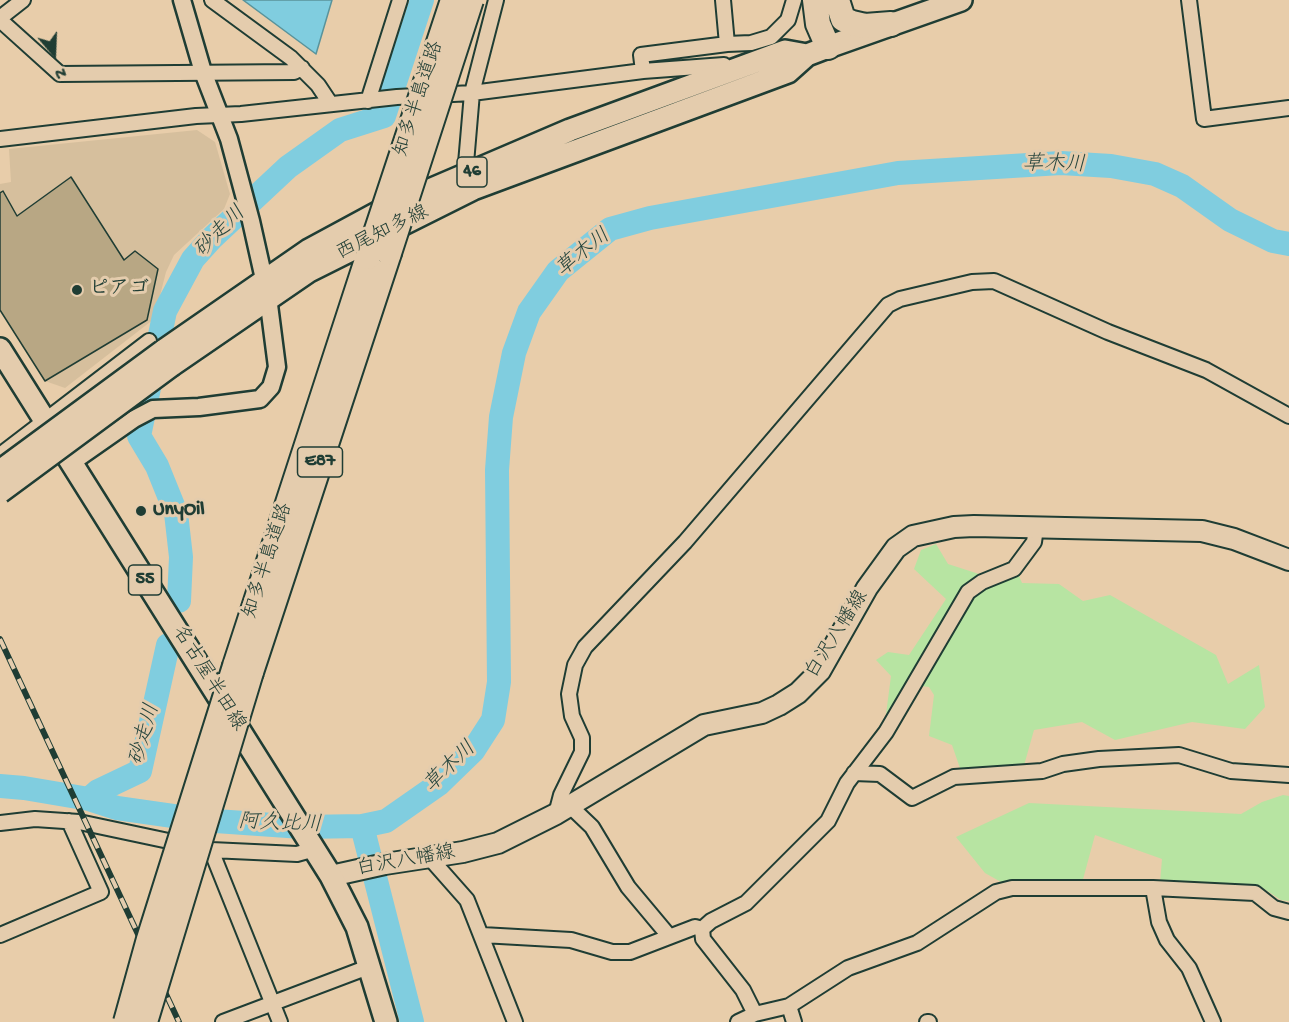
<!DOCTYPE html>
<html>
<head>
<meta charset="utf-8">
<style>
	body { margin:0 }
	#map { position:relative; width:1289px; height:1022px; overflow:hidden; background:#e8cdaa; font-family:"Gochi Hand",sans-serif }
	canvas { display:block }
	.north { position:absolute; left:24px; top:24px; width:60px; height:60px; -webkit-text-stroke:4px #e4ccad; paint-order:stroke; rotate:161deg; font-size:16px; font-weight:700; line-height:24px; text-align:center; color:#1f3d34 }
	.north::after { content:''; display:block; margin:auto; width:21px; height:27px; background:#1f3d34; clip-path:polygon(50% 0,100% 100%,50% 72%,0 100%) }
</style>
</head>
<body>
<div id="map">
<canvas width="1289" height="1022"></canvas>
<div class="north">N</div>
</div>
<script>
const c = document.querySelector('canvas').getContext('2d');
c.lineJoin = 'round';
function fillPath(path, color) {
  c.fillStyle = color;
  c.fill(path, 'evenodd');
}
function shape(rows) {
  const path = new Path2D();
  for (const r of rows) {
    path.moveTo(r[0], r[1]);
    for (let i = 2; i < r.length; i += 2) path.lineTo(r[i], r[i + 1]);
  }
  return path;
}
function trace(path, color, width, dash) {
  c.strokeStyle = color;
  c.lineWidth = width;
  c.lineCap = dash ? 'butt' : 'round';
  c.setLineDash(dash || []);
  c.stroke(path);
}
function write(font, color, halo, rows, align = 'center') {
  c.font = font + ' "Gochi Hand","Klee One",sans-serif';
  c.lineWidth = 6;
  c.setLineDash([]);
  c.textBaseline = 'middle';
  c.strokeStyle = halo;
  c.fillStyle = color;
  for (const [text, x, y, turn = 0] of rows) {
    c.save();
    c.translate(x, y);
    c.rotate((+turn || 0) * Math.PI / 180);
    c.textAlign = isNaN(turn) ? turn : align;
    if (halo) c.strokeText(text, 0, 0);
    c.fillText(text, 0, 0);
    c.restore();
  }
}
const built = shape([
	[197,130,215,142,230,194,224,209,174,255,166,272,154,319,65,388,45,381,0,310,0,184,11,182,9,149]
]);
const green = shape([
	[936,544,948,564,979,574,1013,562,1022,583,1059,584,1083,601,1110,595,1216,655,1228,684,1259,665,1265,707,1245,729,1192,722,1115,740,1082,722,1034,730,1023,769,961,771,952,745,929,736,934,695,929,687,906,684,885,722,891,676,876,660,888,652,909,655,946,599,914,569,921,550],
	[1283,795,1289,796,1289,901,1281,900,1260,886,1160,883,1162,859,1095,835,1082,883,1001,882,985,873,956,837,1029,803,1241,814,1262,802]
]);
const water = shape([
	[243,0,332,0,316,54,243,0]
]);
const river = shape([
	[179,601,181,557,176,513,157,466,139,436,165,311,193,259,212,238,288,167,340,130,384,116,422,0],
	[0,786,24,788,89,799,117,808,201,820,302,827,362,826,386,821,439,784,473,751,493,720,499,682,497,470,501,417,514,353,529,312,558,271,610,229,650,218,898,173,1061,163,1111,166,1155,174,1182,186,1230,220,1273,241,1289,244],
	[89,799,98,791,140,771,168,645],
	[362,826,412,1022]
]);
const building = shape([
	[71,177,124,260,135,251,158,269,147,320,45,381,0,310,0,193,3,191,17,216,71,177]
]);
const minor = shape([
	[212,0,291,58,318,85,330,103],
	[1189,0,1204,119,1289,108],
	[0,18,23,0],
	[0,20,60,74,294,72,302,68],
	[727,44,751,43,771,37,788,20,794,0],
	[643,71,641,55,727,44,723,0],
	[368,101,400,0],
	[0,139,196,116,241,114,397,97,472,93,643,71,724,65],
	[465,175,472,93,496,0],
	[0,455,149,341],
	[854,773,880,774,912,798,954,777,1042,771,1063,764,1099,759,1179,755,1231,771,1289,775],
	[569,805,592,827,628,887,669,936],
	[556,814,561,795,582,752,582,738,572,716,569,694,575,665,585,647,685,542,888,305,900,299,972,282,994,281,1108,332,1206,370,1289,416],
	[0,823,35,819,79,822,211,850,297,854,315,849],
	[211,850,280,1022],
	[429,857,467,900,515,1022],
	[1153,888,1159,922,1167,940,1189,968,1213,1022],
	[0,935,101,892,69,821],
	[482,935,571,940,612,952,630,952,695,927,702,929],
	[789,1006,794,1022],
	[755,1014,743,990,703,939,702,929,711,921,746,903,828,821,847,783,886,732,968,592,982,582,1014,569,1034,542,1036,528],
	[223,1022,371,966],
	[738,1022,755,1014,789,1006,848,968,917,943,996,892,1012,888,1153,888,1255,893,1274,908,1289,912],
	[927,1022,929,1022]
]);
const tertiary = shape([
	[71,463,134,419,153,409,199,407,260,399,271,387,277,367,268,297,251,221,229,139,203,72,182,0]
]);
const secondary = shape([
	[331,876,385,864,463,852,498,843,556,814,704,725,762,713,779,705,798,693,820,671,867,588,896,548,913,536,954,527,974,526,1202,531,1234,539,1289,560]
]);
const primary = shape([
	[0,349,331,876,357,927,386,1022],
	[163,351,309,250,383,210,570,130,785,51,807,55],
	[172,365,309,271,473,189,788,72,807,55,828,47,961,0]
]);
const motorway = shape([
	[815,0,818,24,828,47],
	[837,0,843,19,852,23,865,26,891,24],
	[235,666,368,257],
	[251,672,389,253]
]);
const rail = shape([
	[0,639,179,1022]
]);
const primaryBridge = shape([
	[0,471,163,351],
	[0,492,172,365]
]);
const motorwayBridge = shape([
	[389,253,471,0],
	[368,257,453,0],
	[126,1022,149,939,235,666],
	[145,1022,251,672]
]);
const markers = [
	[77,290,6,"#1f3d34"],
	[141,511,6,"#1f3d34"]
];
const shields = [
	[472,172,30],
	[320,462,45],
	[145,580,33]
];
const shieldNames = [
	["46",472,172],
	["E87",320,462],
	["55",145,580]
];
const streetNames = [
	["知多半島道路",420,99,-72],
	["西尾知多線",383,234,-26],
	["知多半島道路",269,561,-72],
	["白沢八幡線",838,635,-58],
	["名古屋半田線",208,679,58],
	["白沢八幡線",406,862,-10]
];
const poiNames = [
	["ピアゴ",89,290],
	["UnyOil",153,511]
];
const waterNames = [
	["草木川",1054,166,1],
	["砂走川",221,233,-45],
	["草木川",584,254,-39],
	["砂走川",146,735,-74],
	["草木川",451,768,-44],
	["阿久比川",280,825,2]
];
fillPath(built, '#d6bf9d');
fillPath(green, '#b7e4a2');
fillPath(water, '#80cddf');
trace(water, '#59939b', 1.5);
trace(river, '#80cddf', 24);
fillPath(building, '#b8a784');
trace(building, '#1f3d34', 1.5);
trace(minor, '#1f3d34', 18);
trace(tertiary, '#1f3d34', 21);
trace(secondary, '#1f3d34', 24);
trace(primary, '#1f3d34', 26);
trace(motorway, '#1f3d34', 28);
trace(minor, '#e4ccad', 14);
trace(tertiary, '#e4ccad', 16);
trace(secondary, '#e4ccad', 20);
trace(primary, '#e4ccad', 21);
trace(motorway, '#e4ccad', 24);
trace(rail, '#1f3d34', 6);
trace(rail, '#e4ccad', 4, [11]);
trace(primaryBridge, '#1f3d34', 26, []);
trace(motorwayBridge, '#1f3d34', 28, []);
trace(primaryBridge, '#e4ccad', 21);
trace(motorwayBridge, '#e4ccad', 24);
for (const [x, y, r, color] of markers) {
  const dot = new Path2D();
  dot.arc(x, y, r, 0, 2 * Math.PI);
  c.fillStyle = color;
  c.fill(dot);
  trace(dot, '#e4ccad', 2);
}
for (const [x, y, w] of shields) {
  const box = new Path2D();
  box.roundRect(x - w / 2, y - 15, w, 30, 4.5);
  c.fillStyle = '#e4ccad';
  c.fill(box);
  trace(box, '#1f3d34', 1.5);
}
write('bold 18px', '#1f3d34', null, shieldNames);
write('20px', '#1f3d34', '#e4ccad', streetNames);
write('bold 20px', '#1f3d34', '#e4ccad', poiNames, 'left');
write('italic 21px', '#24443d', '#e4ccad', waterNames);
</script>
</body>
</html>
